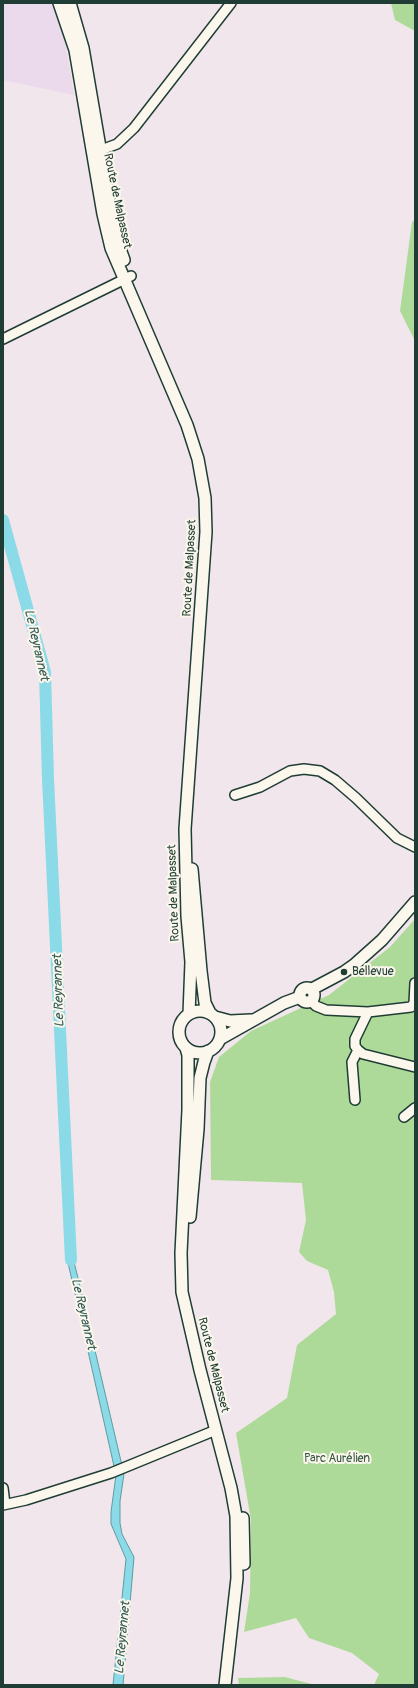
<!DOCTYPE html>
<html>
<head>
<meta charset="utf-8">
<style>
	body { margin:0 }
	#map { position:relative; width:418px; height:1688px; overflow:hidden; background:#f1e6eb; font-family:Pangolin,sans-serif }
	canvas { display:block }
	.frame { position:absolute; inset:0; border:4px solid #1f3d34; pointer-events:none }
</style>
</head>
<body>
<div id="map">
<canvas width="418" height="1688"></canvas>
<div class="frame"></div>
</div>
<script>
const c = document.querySelector('canvas').getContext('2d');
c.lineJoin = 'round';
function fillPath(path, color) {
  c.fillStyle = color;
  c.fill(path, 'evenodd');
}
function shape(rows) {
  const path = new Path2D();
  for (const r of rows) {
    if (r.length === 3) {
      path.moveTo(r[0] + r[2], r[1]);
      path.arc(r[0], r[1], r[2], 0, 2 * Math.PI);
      continue;
    }
    path.moveTo(r[0], r[1]);
    for (let i = 2; i < r.length; i += 2) path.lineTo(r[i], r[i + 1]);
  }
  return path;
}
function trace(path, color, width, dash) {
  c.strokeStyle = color;
  c.lineWidth = width;
  c.lineCap = dash ? 'butt' : 'round';
  c.setLineDash(dash || []);
  c.stroke(path);
}
function write(font, color, halo, rows, align = 'center') {
  c.font = font + ' Pangolin,sans-serif';
  c.lineWidth = 4;
  c.setLineDash([]);
  c.textBaseline = 'middle';
  c.strokeStyle = halo;
  c.fillStyle = color;
  for (const [text, x, y, turn = 0] of rows) {
    c.save();
    c.translate(x, y);
    c.rotate((+turn || 0) * Math.PI / 180);
    c.textAlign = isNaN(turn) ? turn : align;
    if (halo) c.strokeText(text, 0, 0);
    c.fillText(text, 0, 0);
    c.restore();
  }
}
const built = shape([
	[3,3,51,3,64,36,74,95,3,80]
]);
const green = shape([
	[391,3,415,3,415,31,395,20],
	[415,219,415,341,400,311,412,222],
	[415,919,415,1685,374,1685,379,1674,352,1653,309,1638,296,1618,244,1632,250,1593,251,1520,236,1433,287,1398,297,1345,336,1314,334,1292,328,1270,307,1261,299,1252,306,1220,302,1183,211,1180,210,1082,219,1057,251,1031,329,995,390,947],
	[285,1677,315,1685,239,1685,238,1678]
]);
const water = shape([
	[68,1244,72,1244,71,1250,78,1278,124,1474,120,1501,120,1523,122,1534,134,1557,123,1685,113,1685,126,1559,111,1524,111,1512,116,1475,66,1254,68,1244]
]);
const river = shape([
	[3,520,45,672,48,779,71,1260]
]);
const minor = shape([
	[101,150,117,144,134,128,231,3],
	[3,339,131,276],
	[235,795,260,787,290,771,304,769,320,771,335,780,356,798,397,838,415,847],
	[311,1001,316,1006,326,1010,368,1012,411,1007,414,1003,415,983],
	[368,1012,355,1039,355,1046,358,1050,363,1054,415,1067],
	[355,1100,352,1062,358,1050],
	[404,1117,415,1108],
	[3,1488,5,1504],
	[3,1505,26,1500,111,1473,216,1430]
]);
const major = shape([
	[59,3,75,50,103,214,111,248,187,425,198,459,205,498,206,532,185,829,187,916,191,962,189,1014],
	[70,3,83,48,111,212,120,249,124,260],
	[192,869,201,971,205,1003,210,1013],
	[307,995,7],
	[312,989,344,972,354,965,382,940,415,902],
	[200,1032,21],
	[215,1017,230,1021,251,1020],
	[220,1039,284,1003,300,997],
	[186,1048,188,1055,188,1110,181,1253,182,1292,200,1370,231,1488,236,1516,237,1578,225,1685],
	[190,1217,198,1129,200,1078,204,1062,208,1051],
	[243,1518,244,1564]
]);
const markers = [
	[344,972,4,"#1f3d34"]
];
const streetNames = [
	["Route de Malpasset",117,201,78],
	["Route de Malpasset",190,568,-87],
	["Route de Malpasset",174,893,-92],
	["Route de Malpasset",213,1365,76]
];
const poiNames = [
	["Bellevue",352,972]
];
const parkNames = [
	["Parc Aurélien",337,1459]
];
const waterNames = [
	["Le Reyrannet",36,645,77],
	["Le Reyrannet",59,991,-92],
	["Le Reyrannet",83,1314,77],
	["Le Reyrannet",123,1638,-85]
];
fillPath(built, '#eadaeb');
fillPath(green, '#aeda99');
fillPath(water, '#8adae7');
trace(water, '#5f9b9f', 1);
trace(river, '#8adae7', 12);
trace(minor, '#1f3d34', 12);
trace(major, '#1f3d34', 14);
trace(minor, '#fbf7ec', 9);
trace(major, '#fbf7ec', 11);
for (const [x, y, r, color] of markers) {
  const dot = new Path2D();
  dot.arc(x, y, r, 0, 2 * Math.PI);
  c.fillStyle = color;
  c.fill(dot);
  trace(dot, '#fbf7ec', 1.5);
}
write('12px', '#1f3d34', '#fbf7ec', streetNames);
write('12px', '#1f3d34', '#fbf7ec', poiNames, 'left');
write('12px', '#3c5c48', '#fbf7ec', parkNames);
write('italic 13px', '#345c58', '#fbf7ec', waterNames);
</script>
</body>
</html>
